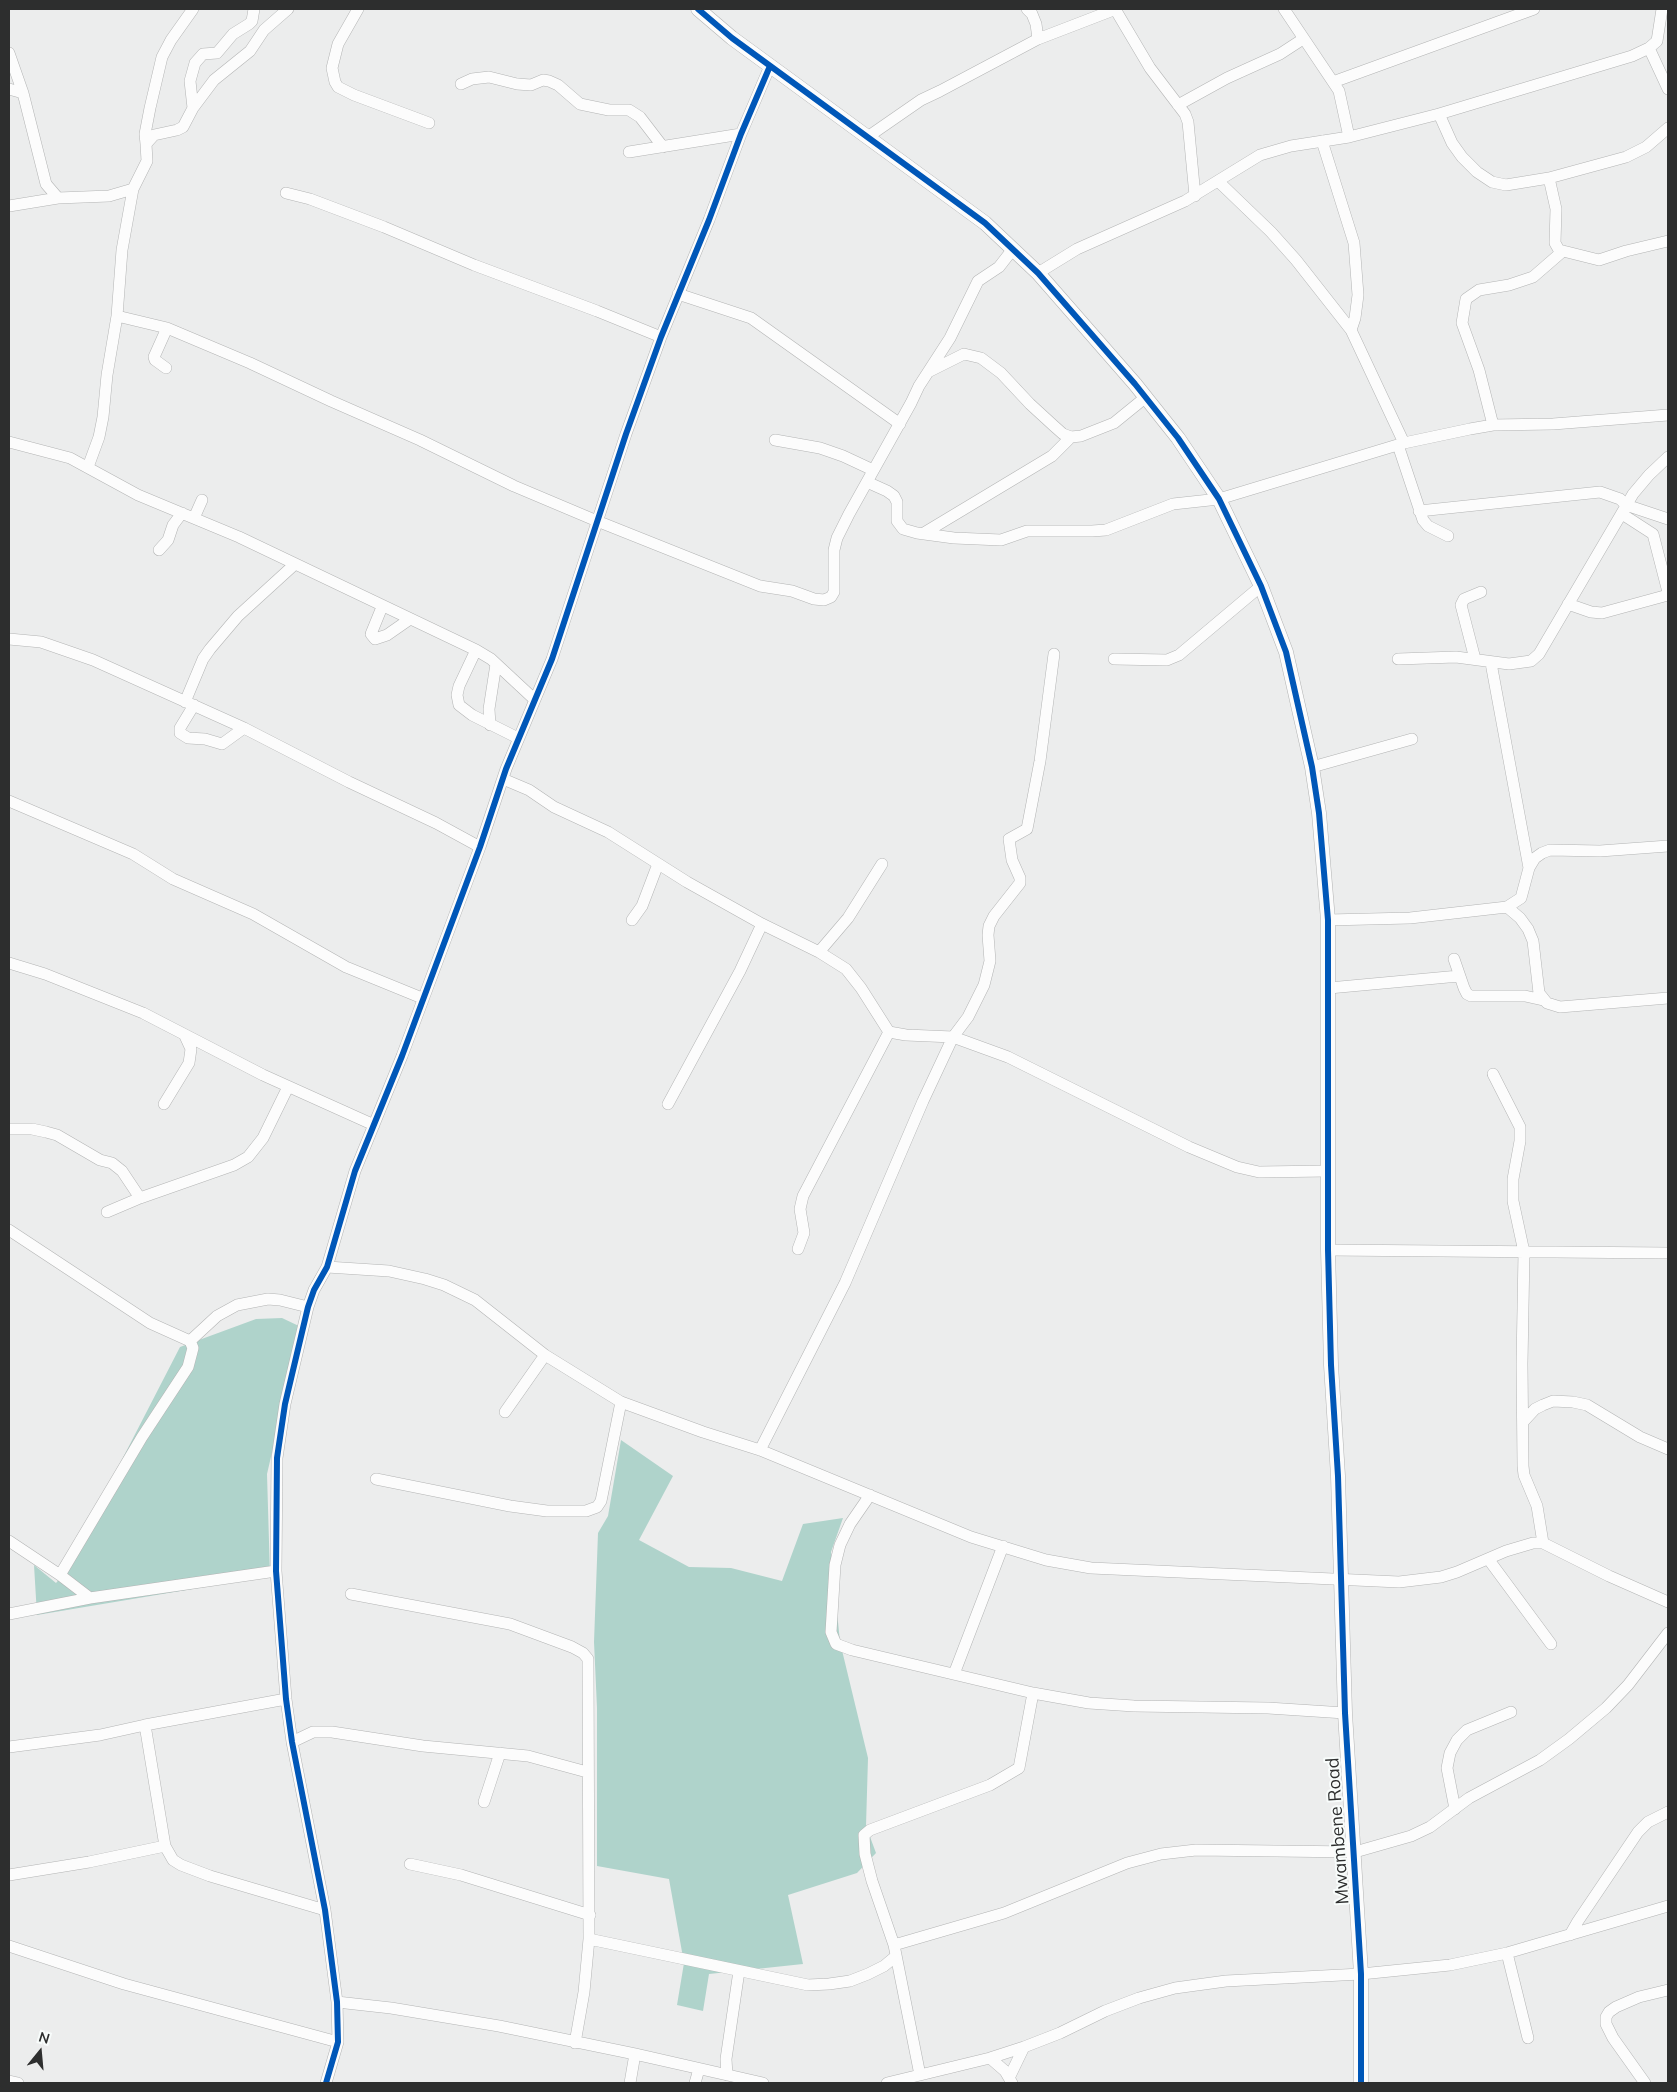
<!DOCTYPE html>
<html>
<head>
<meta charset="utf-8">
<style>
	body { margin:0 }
	#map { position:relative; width:1677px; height:2092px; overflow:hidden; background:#eceded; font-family:Mulish,sans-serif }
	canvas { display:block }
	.frame { position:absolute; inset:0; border:10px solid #2d2e2e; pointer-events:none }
	.north { position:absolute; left:15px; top:2027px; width:50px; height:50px; -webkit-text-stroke:4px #f8fcfb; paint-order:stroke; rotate:17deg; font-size:14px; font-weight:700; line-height:20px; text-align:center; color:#2d2e2e }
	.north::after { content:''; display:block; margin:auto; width:18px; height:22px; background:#2d2e2e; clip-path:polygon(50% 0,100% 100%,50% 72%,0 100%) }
</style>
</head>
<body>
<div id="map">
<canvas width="1677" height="2092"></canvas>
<div class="frame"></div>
<div class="north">N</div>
</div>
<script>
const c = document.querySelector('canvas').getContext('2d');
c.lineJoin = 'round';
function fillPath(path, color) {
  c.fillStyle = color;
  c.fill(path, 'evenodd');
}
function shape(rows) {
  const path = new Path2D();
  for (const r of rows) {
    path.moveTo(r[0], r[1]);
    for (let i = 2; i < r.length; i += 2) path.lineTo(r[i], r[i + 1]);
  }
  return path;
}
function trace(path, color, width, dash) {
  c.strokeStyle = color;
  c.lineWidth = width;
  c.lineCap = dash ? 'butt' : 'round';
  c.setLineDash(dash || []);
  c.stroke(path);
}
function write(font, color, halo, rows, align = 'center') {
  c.font = font + ' Mulish,sans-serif';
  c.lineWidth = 4;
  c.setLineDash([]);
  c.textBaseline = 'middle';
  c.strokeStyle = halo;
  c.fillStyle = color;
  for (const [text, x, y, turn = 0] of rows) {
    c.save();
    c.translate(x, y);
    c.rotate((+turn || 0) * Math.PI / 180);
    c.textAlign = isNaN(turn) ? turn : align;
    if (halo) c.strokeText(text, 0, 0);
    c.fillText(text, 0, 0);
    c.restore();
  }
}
const forest = shape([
	[282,1318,301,1327,267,1474,270,1576,37,1615,34,1565,56,1583,62,1576,180,1347,256,1319],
	[621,1440,673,1476,639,1540,689,1567,731,1568,782,1581,803,1524,843,1518,831,1552,840,1642,868,1758,866,1826,876,1853,857,1873,788,1895,803,1964,709,1974,703,2011,677,2005,684,1963,669,1879,597,1866,597,1708,594,1642,598,1533,608,1516]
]);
const minor = shape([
	[358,9,338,44,332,68,335,82,338,87,354,95,429,123],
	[1027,9,1032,14,1036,24,1038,39],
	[1115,9,1150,68,1185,114,1188,122,1195,196],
	[1284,9,1339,91,1349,137],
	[1649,48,1668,89],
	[9,53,23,93,46,184,58,198],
	[1333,82,1534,9],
	[461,84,472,79,489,77,517,84,531,85,543,80,549,81,558,85,580,104,609,110,629,110,640,117,663,147],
	[9,89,23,93],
	[1178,105,1227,78,1280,54,1303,39],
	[193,108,190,81,195,63,203,54,217,53,233,34,249,24,252,21,254,9],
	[1439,114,1452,143,1462,157,1477,172,1492,182,1506,185,1549,178,1626,157,1646,147,1668,128],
	[869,136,921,100,940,91,1038,39,1116,9],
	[1322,141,1354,243,1358,295,1355,318,1351,330],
	[146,144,145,134,150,108,162,57,171,40,193,9],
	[629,152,741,134],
	[1549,178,1556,209,1555,243,1559,250,1599,260,1626,251,1668,241],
	[1219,182,1271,232,1296,260,1351,330,1404,443],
	[286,193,310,199,384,227,474,265,597,311,661,337],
	[9,206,58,198,109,196,133,189],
	[1038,273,1077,249,1185,201,1260,155,1291,146,1349,137,1439,114,1632,56,1649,48,1657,41,1662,9],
	[678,294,751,318,900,424],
	[117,316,167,328,250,363,331,401,420,440,514,486,597,521,760,586,792,591,814,599,824,600,831,597,834,592,834,550,837,538,849,514,911,403,919,386,950,338,978,281,999,267,1013,249],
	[166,368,155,360,154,357,167,328],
	[928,372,964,354,981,358,1001,373,1030,404,1054,426,1063,434,1071,437,1081,436,1114,423,1146,397],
	[1493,425,1479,370,1462,323,1466,299,1479,290,1509,285,1533,277,1563,251],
	[775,440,820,448,843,456,873,470],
	[9,442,70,458,138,495,239,537,476,650,491,659,534,699],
	[1398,445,1423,520,1428,526,1448,536],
	[88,467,99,437,103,417,107,375,117,316,122,250,133,189,147,161,146,144,154,135,177,130,183,127,193,108,214,80,250,51,264,30,288,9],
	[867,482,887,491,894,496,897,502,897,521,903,529,917,533,954,538,1001,540,1027,531,1092,531,1106,530,1173,504,1219,499,1404,443,1470,429,1493,425,1553,424,1668,415],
	[1419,511,1600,492,1620,499,1626,505,1668,519],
	[1622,514,1653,534,1668,592],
	[194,518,202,500],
	[924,533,1052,456,1071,437],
	[159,550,168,540,173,525,182,513],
	[1568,604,1591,612,1602,613,1668,595],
	[382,607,371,634,375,639,387,635,410,619],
	[9,639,41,642,93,660,244,728,349,782,436,823,480,847],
	[476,650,459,686,457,695,459,705,472,715,518,738],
	[1114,659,1167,660,1179,655,1261,586],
	[1398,659,1456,657,1509,664,1531,661,1539,654,1633,494,1649,475,1668,457],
	[1475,659,1461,605,1464,599,1481,592],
	[1491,663,1529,868],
	[185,702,203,659,210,649,238,616,295,564],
	[194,705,180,728,180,733,188,738,205,739,222,744,244,728],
	[490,725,489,709,496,664],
	[1312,767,1412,739],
	[503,779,529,790,554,807,608,832,687,882,762,924,819,952,846,969,861,988,889,1032,906,1035,953,1037,1008,1057,1189,1147,1237,1167,1259,1172,1327,1171],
	[9,801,133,854,173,879,253,914,346,967,422,998],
	[1507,907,1520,918,1528,929,1533,941,1539,993,1547,1003,1560,1007,1668,998],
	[632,920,642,906,658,864],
	[1328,920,1410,918,1507,907,1521,898,1529,868,1535,858,1542,853,1550,850,1600,851,1668,846],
	[819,952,848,918,882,864],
	[1454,959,1464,988,1467,994,1471,996,1525,996,1543,1000],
	[9,963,45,974,143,1013,263,1075,374,1125],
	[1329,988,1459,976],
	[1493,1074,1520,1127,1520,1141,1513,1179,1513,1201,1524,1252,1522,1364,1523,1466,1524,1475,1537,1506,1543,1543],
	[164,1104,189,1063,191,1049,185,1036],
	[668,1104,740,971,762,924],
	[9,1129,32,1129,46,1132,57,1135,100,1160,112,1163,122,1171,140,1198],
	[107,1212,140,1198,234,1165,248,1157,263,1138,288,1087],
	[9,1230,150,1323,190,1341,193,1348,188,1367,142,1437,60,1575],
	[798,1249,804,1233,800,1209,803,1196,889,1032],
	[1328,1250,1668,1253],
	[327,1267,389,1271,425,1279,444,1285,475,1300,545,1355,621,1402,703,1432,760,1450,971,1537,1046,1560,1091,1568,1399,1582,1441,1577,1457,1572,1506,1551,1533,1543,1543,1543,1609,1576,1668,1602],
	[190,1341,217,1316,237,1305,268,1299,280,1300,308,1307],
	[505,1412,545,1355],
	[1523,1422,1535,1409,1543,1405,1553,1401,1573,1402,1587,1405,1640,1437,1668,1449],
	[760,1450,845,1283,923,1101,953,1037,968,1017,984,985,990,961,988,935,989,926,994,916,1020,883,1020,878,1012,860,1009,839,1027,829,1040,761,1054,654],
	[376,1479,510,1506,547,1511,586,1511,597,1507,601,1501,621,1402],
	[870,1495,850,1524,840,1545,835,1565,831,1632,836,1644,852,1650,1033,1693,1089,1703,1134,1706,1268,1708,1345,1713],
	[9,1541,60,1575,90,1598],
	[1489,1560,1551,1644],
	[351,1594,510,1624,572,1647,583,1653,588,1659,589,1939,584,1992,575,2043],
	[9,1614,90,1598,276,1571],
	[954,1674,1003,1546],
	[145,1725,165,1846,173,1860,181,1865,210,1876,325,1910],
	[292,1742,313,1732,332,1732,423,1746,528,1756,587,1772],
	[9,1747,100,1735,145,1725,286,1699],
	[484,1802,500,1753],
	[1455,1809,1447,1768,1450,1753,1457,1740,1467,1730,1511,1712],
	[410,1864,461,1875,590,1915],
	[9,1875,89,1862,165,1846],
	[1570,1935,1578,1921,1638,1832,1648,1822,1668,1812],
	[589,1939,808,1985,829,1984,850,1981,868,1974,884,1966,896,1956],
	[894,1945,1004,1913,1127,1863,1161,1854,1196,1850,1355,1852,1411,1836,1430,1827,1469,1798,1540,1760,1569,1739,1606,1708,1628,1685,1668,1633],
	[9,1946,124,1984,338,2042],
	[1507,1953,1528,2038],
	[337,2002,391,2008,499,2026,635,2054,763,2083],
	[990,2058,1005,2071,1012,2083],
	[727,2075,726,2059,739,1971],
	[920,2075,894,1945,872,1881,865,1854,864,1835,870,1830,990,1785,1019,1768,1033,1693],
	[1010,2076,1024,2047],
	[9,2081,18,2083],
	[326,2083,338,2042,337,2002,325,1910,292,1742,286,1699,276,1571,277,1458,285,1404,308,1307,314,1290,327,1267,355,1171,402,1056,480,847,506,769,552,659,626,434,661,337,709,220,741,134,770,66],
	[630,2083,635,2054],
	[695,2083,699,2069],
	[887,2083,990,2058,1024,2047,1060,2033,1105,2011,1139,1998,1175,1988,1226,1981,1361,1974,1450,1965,1507,1953,1668,1906],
	[1645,2083,1613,2038,1606,2024,1606,2017,1609,2012,1616,2007,1639,1997,1668,1990]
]);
const tertiary = shape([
	[698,9,732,38,985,223,1038,273,1135,384,1178,438,1219,499,1261,586,1286,652,1312,767,1319,813,1328,920,1328,1250,1331,1365,1338,1476,1345,1713,1361,1974,1361,2083]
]);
const cycleway = shape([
	[698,9,732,38,985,223,1038,273,1135,384,1178,438,1219,499,1261,586,1286,652,1312,767,1319,813,1328,920,1328,1250,1331,1365,1338,1476,1345,1713,1361,1974,1361,2083],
	[326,2083,338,2042,337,2002,325,1910,292,1742,286,1699,276,1571,277,1458,285,1404,308,1307,314,1290,327,1267,355,1171,402,1056,480,847,506,769,552,659,626,434,661,337,709,220,741,134,770,66]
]);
const streetNames = [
	["Mwambene Road",1338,1831,-94]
];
fillPath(forest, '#afd3cb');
trace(minor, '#b3b4b4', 12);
trace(tertiary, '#b3b4b4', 15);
trace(minor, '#fcfcfc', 11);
trace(tertiary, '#fcfcfc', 14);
trace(cycleway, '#0057b8', 6);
write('18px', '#2d2e2e', '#f8fcfb', streetNames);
</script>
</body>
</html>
